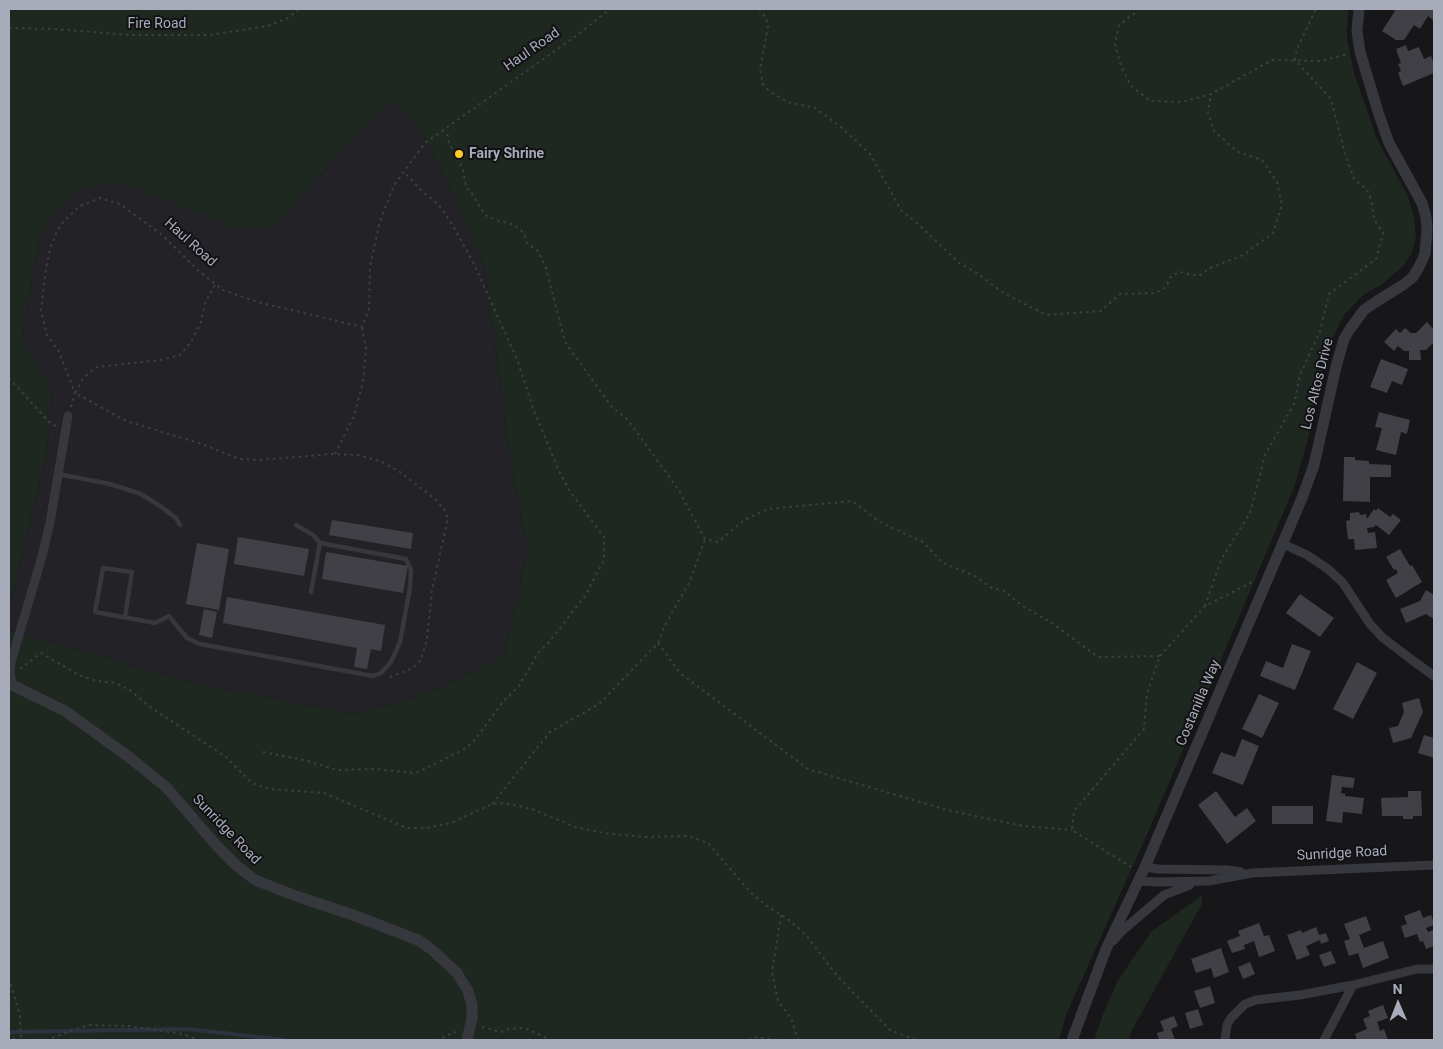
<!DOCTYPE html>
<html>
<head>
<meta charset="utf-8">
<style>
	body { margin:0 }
	#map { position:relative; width:1443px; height:1049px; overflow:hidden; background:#171619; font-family:Roboto,sans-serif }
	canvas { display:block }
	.frame { position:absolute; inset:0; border:10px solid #a7abba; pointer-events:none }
	.north { position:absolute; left:1373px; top:979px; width:50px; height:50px; -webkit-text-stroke:4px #121114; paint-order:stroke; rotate:359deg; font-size:14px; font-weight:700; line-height:20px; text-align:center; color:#a7abba }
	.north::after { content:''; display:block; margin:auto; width:18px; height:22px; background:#a7abba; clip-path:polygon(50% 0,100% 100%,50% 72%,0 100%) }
</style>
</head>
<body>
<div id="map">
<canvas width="1443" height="1049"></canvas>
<div class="frame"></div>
<div class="north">N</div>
</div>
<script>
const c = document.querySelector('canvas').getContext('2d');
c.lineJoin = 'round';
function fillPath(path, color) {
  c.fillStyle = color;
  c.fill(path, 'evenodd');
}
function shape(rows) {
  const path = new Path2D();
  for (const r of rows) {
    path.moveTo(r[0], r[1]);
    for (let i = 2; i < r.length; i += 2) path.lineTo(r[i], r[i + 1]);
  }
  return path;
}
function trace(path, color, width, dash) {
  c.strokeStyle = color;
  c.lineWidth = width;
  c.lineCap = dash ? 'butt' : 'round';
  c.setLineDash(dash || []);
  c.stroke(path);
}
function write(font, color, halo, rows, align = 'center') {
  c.font = font + ' Roboto,sans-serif';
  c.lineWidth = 4;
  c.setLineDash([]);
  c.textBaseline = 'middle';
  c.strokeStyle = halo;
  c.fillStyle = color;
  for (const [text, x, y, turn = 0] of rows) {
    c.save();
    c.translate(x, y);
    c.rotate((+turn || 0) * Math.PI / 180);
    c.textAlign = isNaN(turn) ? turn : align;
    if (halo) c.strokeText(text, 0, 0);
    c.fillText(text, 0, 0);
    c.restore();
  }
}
const built = shape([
	[394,98,427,141,484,262,512,473,528,550,504,654,446,686,402,701,352,714,189,682,9,630,9,608,47,451,52,391,30,354,22,336,40,235,63,202,85,187,103,183,135,187,168,200,268,230]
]);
const green = shape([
	[9,9,1348,9,1347,38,1354,73,1377,139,1407,194,1414,216,1416,236,1412,253,1403,266,1384,283,1362,296,1344,315,1327,350,1309,435,1295,485,1149,830,1066,1015,1059,1040,9,1040,9,630,189,682,352,714,402,701,446,686,504,654,528,550,512,473,484,262,427,141,394,98,268,230,234,228,135,187,103,183,85,187,63,202,40,235,22,336,30,354,52,390,47,451,9,608],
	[1202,895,1202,904,1130,1034,1131,1040,1094,1040,1103,1014,1118,980,1151,932]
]);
const stream = shape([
	[9,1032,188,1029,285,1040]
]);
const building = shape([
	[1391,9,1434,9,1434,18,1433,20,1428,16,1420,29,1414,25,1404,40,1396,40,1382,31,1395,11],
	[1406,45,1408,51,1419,47,1424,59,1431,56,1434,65,1434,73,1403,86,1398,73,1401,71,1398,64,1401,63,1396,49],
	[1427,322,1434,330,1434,342,1426,350,1420,350,1421,360,1409,360,1409,351,1404,351,1398,346,1394,351,1384,342,1396,329,1400,333,1405,328,1411,333,1416,333],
	[1381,359,1408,369,1402,385,1392,381,1387,393,1370,387],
	[1379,412,1410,420,1407,434,1401,432,1396,455,1376,450,1382,428,1375,427],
	[1344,457,1355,457,1355,460,1369,461,1369,464,1391,465,1391,477,1370,477,1370,502,1343,501],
	[1378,508,1390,517,1393,514,1401,520,1389,535,1376,525,1374,527,1367,528,1368,533,1375,532,1377,548,1355,550,1354,539,1348,539,1346,521,1350,520,1350,513,1359,512,1360,515,1366,514,1367,519,1374,509,1376,511],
	[332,520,413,533,411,549,329,535],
	[238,537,309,549,304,576,234,564],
	[197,543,229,549,219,610,186,604],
	[1400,549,1410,566,1412,565,1422,582,1396,598,1386,580,1398,573,1396,569,1394,570,1386,557],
	[326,552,408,566,403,593,322,579],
	[1426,590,1434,595,1434,619,1426,614,1406,623,1400,609,1420,601],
	[1300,594,1334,618,1320,637,1286,613],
	[227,597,385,625,381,651,371,649,367,669,354,667,357,648,223,623],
	[204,609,217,612,212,638,199,635],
	[1292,644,1311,651,1295,690,1260,676,1266,661,1283,668],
	[1357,662,1377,673,1353,719,1333,709],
	[1259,694,1279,703,1262,738,1242,729],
	[1419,698,1423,712,1411,738,1393,743,1389,728,1398,726,1404,712,1402,703],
	[1424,735,1434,738,1434,758,1418,753],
	[1242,739,1259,746,1243,785,1212,773,1221,752,1235,757],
	[1332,775,1355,778,1353,788,1342,787,1341,793,1345,794,1345,796,1364,798,1362,814,1343,812,1342,823,1326,821],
	[1216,791,1235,817,1247,808,1256,821,1227,844,1198,805],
	[1408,791,1421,791,1422,816,1413,816,1413,819,1403,819,1403,816,1382,816,1381,798,1408,797],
	[1272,806,1313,806,1313,824,1272,824],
	[1420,910,1423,918,1431,915,1434,923,1434,925,1426,928,1428,932,1433,930,1434,946,1426,949,1423,941,1420,942,1417,934,1405,938,1401,926,1407,924,1404,916],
	[1366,916,1371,930,1359,935,1364,948,1383,941,1389,958,1363,968,1358,953,1349,956,1344,941,1350,939,1344,924],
	[1259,923,1264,936,1269,935,1275,951,1259,957,1254,941,1244,945,1245,949,1232,953,1227,941,1240,936,1238,931],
	[1316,927,1319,935,1326,933,1329,941,1321,944,1320,940,1306,946,1310,955,1297,960,1287,935,1301,930,1302,933],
	[1221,948,1229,972,1214,978,1211,968,1196,973,1191,959],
	[1331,951,1336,963,1324,967,1319,955],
	[1250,962,1255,974,1243,979,1238,967],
	[1210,986,1215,1003,1200,1008,1194,991],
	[1383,1005,1388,1018,1377,1022,1380,1031,1384,1029,1388,1040,1357,1040,1355,1034,1367,1029,1363,1019,1370,1016,1368,1011],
	[1198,1009,1203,1025,1190,1029,1185,1013],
	[1174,1016,1178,1026,1171,1029,1175,1040,1159,1040,1157,1033,1164,1031,1160,1021]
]);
const path = shape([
	[759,9,766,18,768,26,760,70,763,84,769,91,788,102,815,108,841,127,870,154,901,210,917,223,959,263,977,273,1005,294,1046,315,1101,311,1120,294,1156,293,1166,287,1171,276,1180,272,1199,276,1210,268,1243,255,1273,233,1282,205,1277,182,1262,160,1238,152,1214,131,1208,112,1211,94],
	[1140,9,1119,25,1115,44,1121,66,1131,86,1150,101,1182,102,1211,94,1272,60,1320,61,1348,54],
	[9,28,54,29,130,35,209,35,268,26,288,18,299,9],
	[442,130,448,136,449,143,458,159,463,170,466,187,472,194,485,215,499,221,512,224,523,232,527,243,538,251,546,268,550,284,565,342,611,406,628,420,678,489,705,539,718,542,744,520,768,509,852,501,880,522,923,542,943,563,975,576,990,587,1004,591,1024,607,1052,623,1098,657,1160,656,1147,693,1144,729,1074,811,1072,830,1131,867],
	[215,285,205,303,201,322,191,342,180,355,161,360,97,367,84,377,75,393,126,421,202,444,239,459,260,460,331,454,359,455,382,462,400,472,435,499,444,509,448,518,432,590,427,639,421,660,413,668,390,677],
	[9,378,49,422,57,427],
	[71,407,75,393,59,352,47,335,41,311,46,268,51,246,57,231,64,221,80,206,100,198,120,204,162,235,200,272,223,290,258,302,362,327,369,309,370,267,380,221,394,185,425,143,576,36,610,9],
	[335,454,354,416,363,382,366,349,362,328],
	[1205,606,1221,560,1250,513,1265,455,1294,404,1300,375,1320,331,1329,294,1376,259,1383,233,1374,219,1371,199,1367,190,1354,179,1344,150,1331,99,1295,60,1297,49,1316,9],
	[658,643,680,673,808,769,947,810,1023,826,1072,830],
	[1160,656,1205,606,1254,581],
	[20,669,41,653,79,675,96,681,116,683,131,691,150,707,226,757,252,783,269,789,324,793,407,828,426,828,451,823,492,804,505,803,532,809,575,827,604,833,643,837,688,836,708,843,751,893,770,908,788,919,806,935,838,977,890,1030,916,1040],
	[263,752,304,760,337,770,374,769,416,773,463,750,474,741,502,703,519,686,538,653,549,642,585,596,604,560,604,537,569,490,559,471,533,408,517,359,472,260,453,226,439,205,424,193,404,172],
	[492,804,550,732,599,704,658,643,664,627,690,581,705,539],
	[781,915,772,972,778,1001,791,1018,798,1040],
	[9,978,20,1016,21,1040],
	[482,1027,501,1032,509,1029,525,1028,551,1040],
	[9,1033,15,1040],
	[46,1040,88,1025,129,1026,183,1034,198,1040],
	[436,1040,456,1032],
	[749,1040,753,1037,779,1040]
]);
const service = shape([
	[58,474,110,484,141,494,160,506,176,518,180,525],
	[311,592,320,543],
	[125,617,132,572,103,568,95,612,155,623,169,616,187,638,200,644,373,676,381,673,391,662,400,642,410,588,411,570,406,559,320,543,313,535,296,525]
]);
const minor = shape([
	[1283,544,1307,555,1328,569,1343,583,1370,624,1382,637,1412,660,1434,676],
	[12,685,10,672,11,662,41,560,50,523,68,416],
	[1145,867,1158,869,1228,870,1241,872],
	[1139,881,1158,882,1209,881,1252,873,1434,865],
	[1113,941,1123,930,1164,895,1190,885],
	[1353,985,1417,969,1434,969],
	[1225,1040,1227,1025,1231,1018,1245,1004,1256,1000,1300,995,1353,985,1324,1040]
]);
const tertiary = shape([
	[9,685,12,685,65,711,129,757,166,787,217,846,237,866,255,880,296,896,353,915,418,940,431,949,457,973,468,991,472,1005,472,1018,467,1040],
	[1072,1040,1106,949,1145,867,1302,498,1314,465,1336,367,1344,339,1350,329,1364,310,1374,303,1403,285,1412,278,1419,267,1425,254,1427,229,1426,217,1422,203,1389,143,1379,115,1360,52,1357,31,1359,9]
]);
const markers = [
	[459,154,5,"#ffc928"]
];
const streetNames = [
	["Fire Road",157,24],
	["Haul Road",532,50,-35],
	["Haul Road",190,243,42],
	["Los Altos Drive",1318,384,-76],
	["Costanilla Way",1199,703,-67],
	["Sunridge Road",226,830,46],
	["Sunridge Road",1342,854,-3]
];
const poiNames = [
	["Fairy Shrine",469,154]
];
fillPath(built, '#232226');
fillPath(green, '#1e2720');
trace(stream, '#2b343e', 4);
fillPath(building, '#404046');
trace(path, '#3d3f45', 2, [2.5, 4]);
trace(service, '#37383e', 4.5);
trace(minor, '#37383e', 9);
trace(tertiary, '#37383e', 11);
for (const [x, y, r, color] of markers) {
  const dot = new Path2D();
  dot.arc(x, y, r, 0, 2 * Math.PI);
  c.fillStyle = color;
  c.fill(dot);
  trace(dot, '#121114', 2);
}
write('14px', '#a7abba', '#121114', streetNames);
write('bold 14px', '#a7abba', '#121114', poiNames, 'left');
</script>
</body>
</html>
